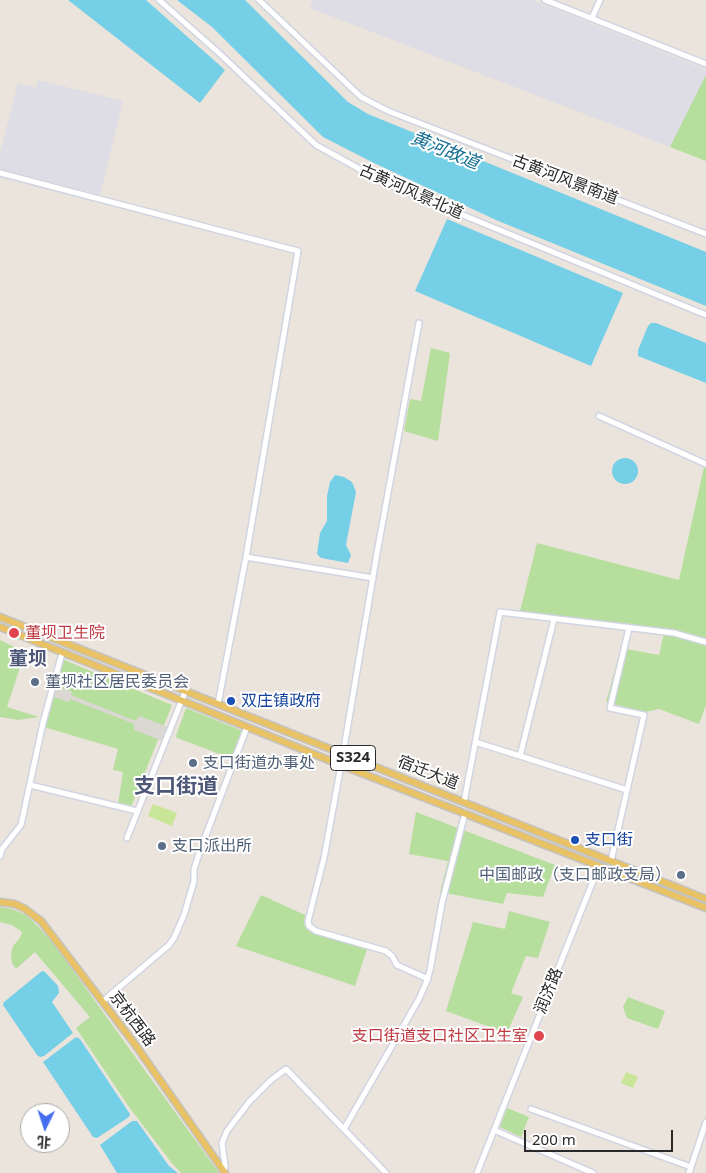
<!DOCTYPE html>
<html>
<head>
<meta charset="utf-8">
<style>
	body { margin:0 }
	#map { position:relative; width:706px; height:1173px; overflow:hidden; background:#ebe4dc; font-family:"Noto Sans","Noto Sans SC",sans-serif }
	canvas { display:block }
	.north { position:absolute; left:20px; top:1103px; width:50px; height:50px; box-sizing:border-box; background:#fff; border:1px solid #a9a9a9; border-radius:50%; rotate:184deg; font-size:14px; font-weight:700; line-height:20px; text-align:center; color:#292929 }
	.north::after { content:''; display:block; margin:auto; width:18px; height:22px; background:#456eef; clip-path:polygon(50% 0,100% 100%,50% 72%,0 100%) }
	.scale { position:absolute; left:524px; top:1130px; width:149px; height:22px; box-sizing:border-box; border:2px solid #292929; border-top:0; padding-left:6px; font-size:15px; line-height:18px; white-space:nowrap; color:#292929; -webkit-text-stroke:4px #fff; paint-order:stroke }
</style>
</head>
<body>
<div id="map">
<canvas width="706" height="1173"></canvas>
<div class="north">北</div>
<div class="scale">200 m</div>
</div>
<script>
const c = document.querySelector('canvas').getContext('2d');
c.lineJoin = 'round';
function fillPath(path, color) {
  c.fillStyle = color;
  c.fill(path, 'evenodd');
}
function shape(rows) {
  const path = new Path2D();
  for (const r of rows) {
    if (r.length === 3) {
      path.moveTo(r[0] + r[2], r[1]);
      path.arc(r[0], r[1], r[2], 0, 2 * Math.PI);
      continue;
    }
    path.moveTo(r[0], r[1]);
    for (let i = 2; i < r.length; i += 2) path.lineTo(r[i], r[i + 1]);
  }
  return path;
}
function trace(path, color, width, dash) {
  c.strokeStyle = color;
  c.lineWidth = width;
  c.lineCap = dash ? 'butt' : 'round';
  c.setLineDash(dash || []);
  c.stroke(path);
}
function write(font, color, halo, rows, align = 'center') {
  c.font = font + ' "Noto Sans","Noto Sans SC",sans-serif';
  c.lineWidth = 4;
  c.setLineDash([]);
  c.textBaseline = 'middle';
  c.strokeStyle = halo;
  c.fillStyle = color;
  for (const [text, x, y, turn = 0] of rows) {
    c.save();
    c.translate(x, y);
    c.rotate((+turn || 0) * Math.PI / 180);
    c.textAlign = isNaN(turn) ? turn : align;
    if (halo) c.strokeText(text, 0, 0);
    c.fillText(text, 0, 0);
    c.restore();
  }
}
const industrial = shape([
	[313,0,532,0,706,70,706,75,670,147,310,8],
	[38,80,123,101,100,195,0,170,0,153,18,83,36,88]
]);
const green = shape([
	[706,75,706,161,670,147],
	[431,348,450,353,438,441,404,431,410,399,421,401],
	[704,467,706,468,706,705,699,724,659,709,645,712,606,702,621,648,659,655,665,629,520,611,537,543,679,580],
	[0,640,25,652,7,707,39,717,18,720,0,717],
	[62,659,172,705,131,807,118,804,123,772,113,770,118,749,44,727],
	[186,708,243,731,233,759,177,738,176,736],
	[416,812,555,865,543,897,507,893,503,904,440,892,448,861,409,854],
	[261,895,305,915,304,925,310,932,367,949,355,986,236,946],
	[0,907,12,909,26,915,37,925,56,947,219,1173,181,1173,171,1162,129,1107,76,1028,90,1017,35,952,16,969,12,963,11,954,13,946,20,938,22,932,12,925,0,922],
	[509,911,550,922,538,958,526,956,511,993,523,997,507,1033,446,1011,473,922,505,929],
	[628,997,665,1011,658,1029,627,1018,623,1007],
	[507,1108,529,1117,521,1137,500,1127]
]);
const pitch = shape([
	[153,804,177,813,172,826,148,816],
	[626,1072,638,1077,633,1088,621,1083]
]);
const plaza = shape([
	[53,685,72,692,71,695,133,720,136,720,139,716,171,728,165,742,134,730,134,725,132,723,70,699,69,702,50,696]
]);
const water = shape([
	[68,0,146,0,225,70,200,103],
	[177,0,245,0,348,102,368,114,706,252,706,306,496,220,374,163,323,137,212,27],
	[447,219,623,293,591,366,415,291],
	[651,323,656,323,706,343,706,383,638,356,638,350,648,326],
	[625,471,13],
	[335,475,344,477,352,482,356,492,346,545,351,555,348,563,321,558,317,554,320,533,327,521,327,496,330,482],
	[42,971,45,972,58,986,59,993,52,1002,73,1033,44,1056,40,1057,37,1055,3,1005,4,1002],
	[76,1037,80,1039,130,1114,129,1117,97,1138,93,1137,43,1062],
	[132,1121,137,1121,169,1166,178,1173,117,1173,100,1145]
]);
const minor = shape([
	[159,0,219,53,316,145,385,183,706,315],
	[259,0,361,97,388,111,706,234],
	[545,0,706,64],
	[592,18,600,0],
	[0,173,298,251,246,557,218,704],
	[599,416,706,464],
	[246,557,373,578],
	[475,742,520,756,554,619],
	[343,754,377,553,419,323],
	[520,756,627,790],
	[341,765,324,858,308,921,309,926,316,931,386,951,392,956,397,965,428,979],
	[30,785,137,811],
	[464,802,500,612,674,633,706,642],
	[127,838,185,692],
	[0,856,2,849,21,825,43,723,62,653],
	[611,861,644,715,610,708,629,628],
	[103,1001,169,945,174,938,184,915,194,881,194,869,201,848,247,727],
	[531,1109,691,1167],
	[344,1129,419,999,426,983,430,970,442,903,465,813],
	[494,1130,593,1173],
	[224,1171,225,1166,222,1143,227,1131,249,1102,271,1080,286,1069,386,1173],
	[477,1173,599,866],
	[689,1173,706,1122]
]);
const major = shape([
	[0,617,706,899],
	[0,627,341,765,706,908],
	[0,902,15,904,25,909,41,921,134,1043,225,1173]
]);
const markers = [
	[14,633,6,"#e0444e"],
	[35,682,5,"#5c6f8a"],
	[231,701,5,"#1a4fb4"],
	[193,763,5,"#5c6f8a"],
	[575,840,5,"#1a4fb4"],
	[162,846,5,"#5c6f8a"],
	[681,875,5,"#5c6f8a"],
	[539,1036,6,"#e0444e"]
];
const shields = [
	[353,758,45]
];
const shieldNames = [
	["S324",353,758]
];
const streetNames = [
	["古黄河风景南道",565,180,21],
	["古黄河风景北道",411,192,24],
	["宿迁大道",428,773,22],
	["润济路",549,991,-68],
	["京杭西路",132,1019,53]
];
const healthNames = [
	["董坝卫生院",25,633],
	["支口街道支口社区卫生室",528,1036,"right"]
];
const serviceNames = [
	["董坝社区居民委员会",45,682],
	["支口街道办事处",203,763],
	["支口派出所",172,846],
	["中国邮政（支口邮政支局）",671,875,"right"]
];
const transitNames = [
	["双庄镇政府",241,701],
	["支口街",585,840]
];
const waterNames = [
	["黄河故道",445,151,22]
];
const quarterNames = [
	["董坝",28,660]
];
const districtNames = [
	["支口街道",176,787]
];
fillPath(industrial, '#dedce4');
fillPath(green, '#b6de9c');
fillPath(pitch, '#c9e598');
fillPath(plaza, '#dbd7d3');
fillPath(water, '#75cfe7');
trace(minor, '#d1d5e1', 8);
trace(major, '#c3c3c3', 9);
trace(minor, '#fff', 5);
trace(major, '#e8c264', 6);
for (const [x, y, r, color] of markers) {
  const dot = new Path2D();
  dot.arc(x, y, r, 0, 2 * Math.PI);
  c.fillStyle = color;
  c.fill(dot);
  trace(dot, '#fff', 2);
}
for (const [x, y, w] of shields) {
  const box = new Path2D();
  box.roundRect(x - w / 2, y - 12.5, w, 25, 4);
  c.fillStyle = '#fff';
  c.fill(box);
  trace(box, '#292929', 1);
}
write('bold 15px', '#292929', null, shieldNames);
write('16px', '#292929', '#fff', streetNames);
write('16px', '#be3a42', '#fff', healthNames, 'left');
write('16px', '#4e5e75', '#fff', serviceNames, 'left');
write('16px', '#164399', '#fff', transitNames, 'left');
write('italic 18px', '#156e92', '#fff', waterNames);
write('bold 19px', '#4d5777', '#fff', quarterNames);
write('bold 21px', '#4d5777', '#fff', districtNames);
</script>
</body>
</html>
